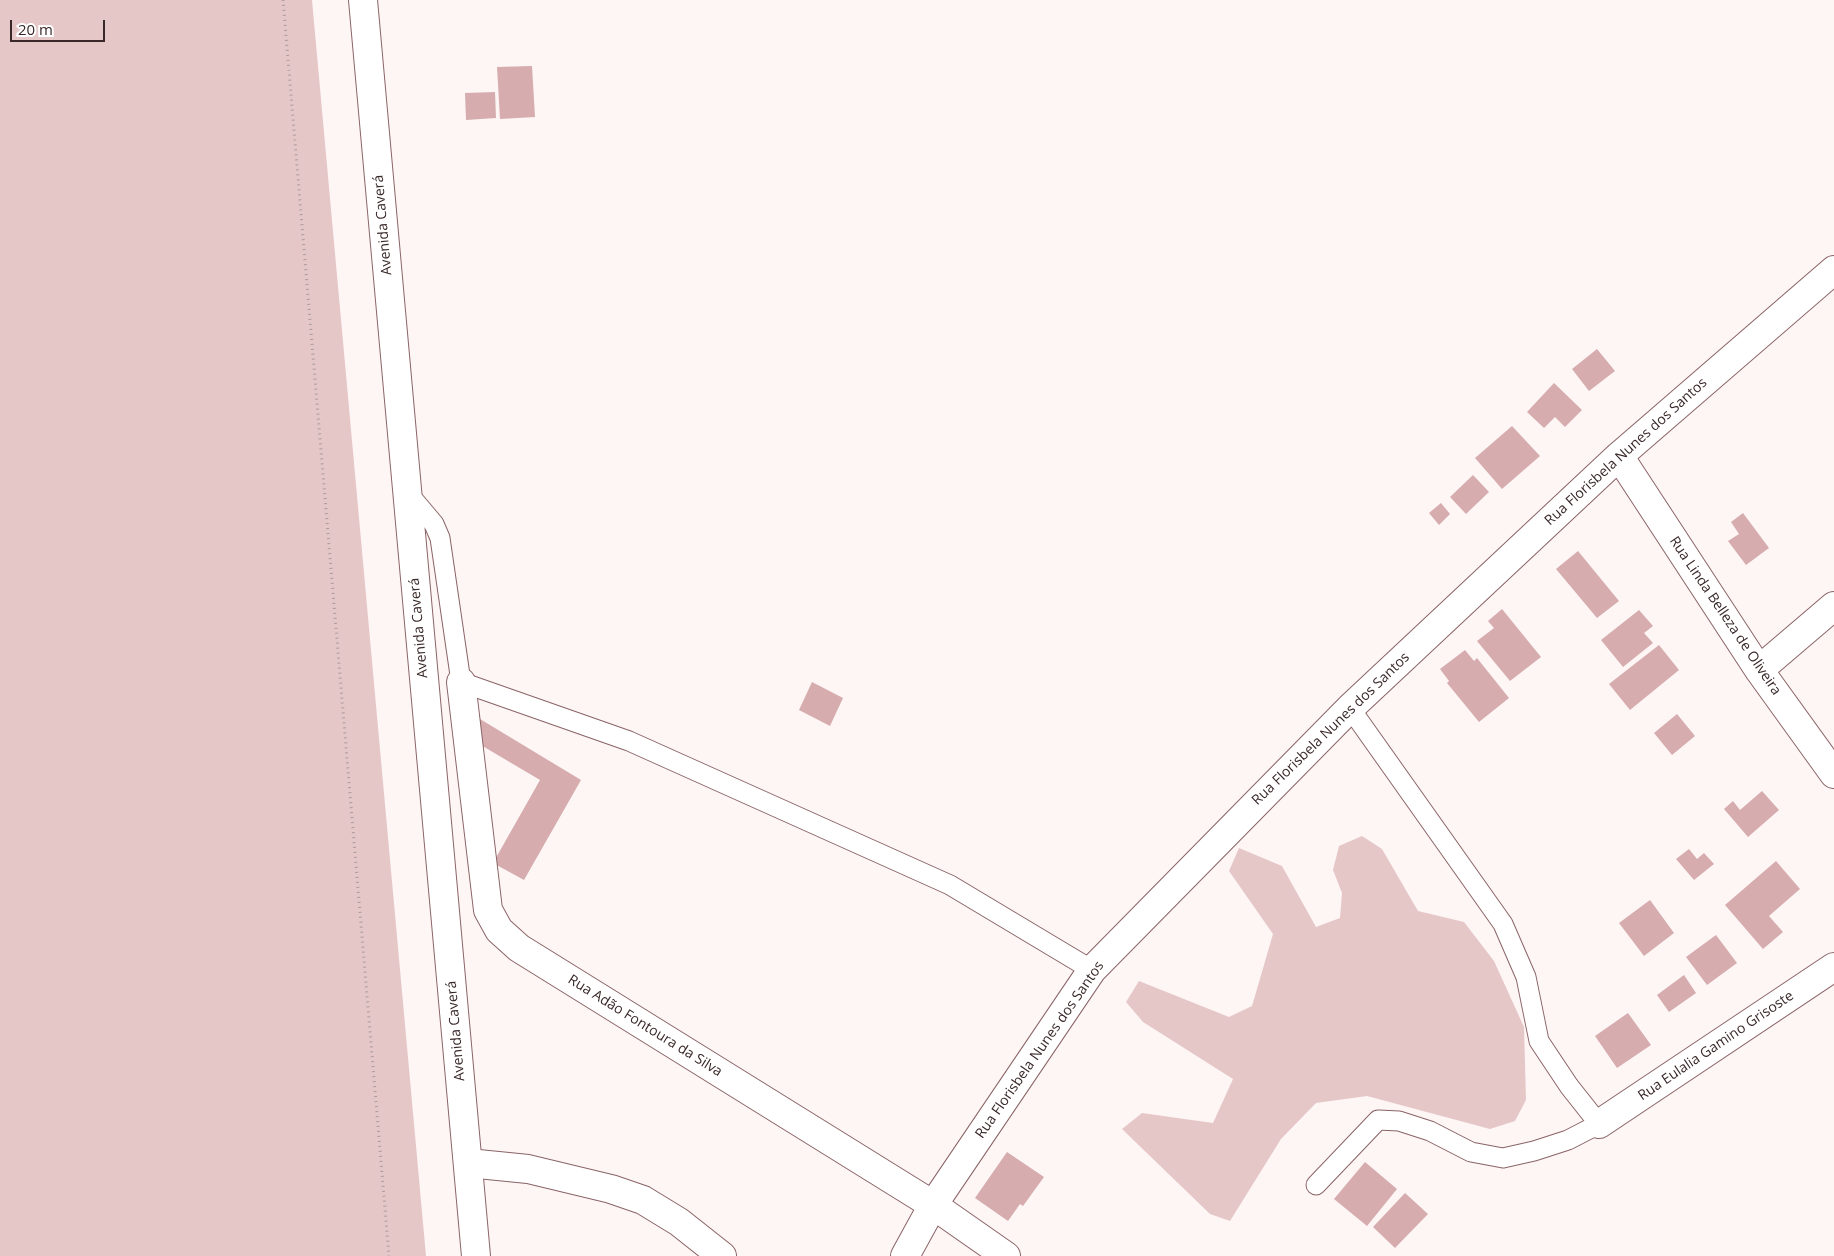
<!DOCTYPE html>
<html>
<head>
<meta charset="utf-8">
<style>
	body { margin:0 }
	#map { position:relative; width:1834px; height:1256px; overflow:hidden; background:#fef5f5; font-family:"Open Sans",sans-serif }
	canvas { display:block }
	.scale { position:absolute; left:10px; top:20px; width:95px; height:22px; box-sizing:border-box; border:2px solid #392829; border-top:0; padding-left:6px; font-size:15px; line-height:18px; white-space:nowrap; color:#392829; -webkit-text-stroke:4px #fff; paint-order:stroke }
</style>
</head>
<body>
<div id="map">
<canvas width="1834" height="1256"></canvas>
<div class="scale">20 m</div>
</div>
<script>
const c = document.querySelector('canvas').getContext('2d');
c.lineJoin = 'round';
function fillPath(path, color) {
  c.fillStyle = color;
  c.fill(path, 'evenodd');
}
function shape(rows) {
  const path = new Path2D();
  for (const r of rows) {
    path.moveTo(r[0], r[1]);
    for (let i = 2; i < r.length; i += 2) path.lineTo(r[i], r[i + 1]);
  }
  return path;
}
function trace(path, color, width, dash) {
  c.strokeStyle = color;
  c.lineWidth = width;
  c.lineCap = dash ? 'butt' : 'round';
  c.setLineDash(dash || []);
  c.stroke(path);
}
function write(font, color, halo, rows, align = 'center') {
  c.font = font + ' "Open Sans",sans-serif';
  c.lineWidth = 4;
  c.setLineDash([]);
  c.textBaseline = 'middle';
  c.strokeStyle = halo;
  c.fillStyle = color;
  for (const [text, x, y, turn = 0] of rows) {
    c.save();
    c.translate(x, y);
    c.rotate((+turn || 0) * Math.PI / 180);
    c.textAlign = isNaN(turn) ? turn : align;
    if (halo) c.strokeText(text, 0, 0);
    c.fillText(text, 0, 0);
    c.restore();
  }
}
const green = shape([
	[0,0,312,0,426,1256,0,1256],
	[1362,836,1382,849,1418,911,1464,922,1494,961,1524,1027,1526,1100,1515,1121,1490,1129,1367,1096,1316,1103,1281,1139,1230,1221,1210,1214,1122,1129,1142,1113,1213,1123,1233,1079,1143,1022,1126,1002,1139,981,1229,1017,1252,1006,1273,934,1229,871,1239,848,1282,866,1316,927,1340,918,1342,893,1333,870,1339,846]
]);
const building = shape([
	[532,66,535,117,500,119,497,67],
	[495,92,496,118,466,120,465,93],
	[1597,349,1615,371,1589,391,1572,369],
	[1554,383,1582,410,1565,427,1555,417,1544,428,1527,412],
	[1512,426,1540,456,1502,489,1475,458],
	[1473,475,1489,492,1466,514,1450,497],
	[1441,503,1450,514,1439,525,1429,513],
	[1743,513,1769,548,1746,565,1728,541,1739,534,1731,522],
	[1578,551,1619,601,1597,618,1556,569],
	[1502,609,1541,657,1510,681,1477,641,1494,628,1488,621],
	[1639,610,1653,626,1644,633,1653,643,1623,667,1601,640],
	[1659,645,1679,670,1630,710,1609,684],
	[1465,650,1474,661,1477,658,1509,698,1479,722,1447,683,1449,681,1440,669],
	[812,682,843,698,830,726,799,710],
	[1677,714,1695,736,1672,755,1654,733],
	[480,719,581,780,524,880,493,863,540,780,469,738],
	[1762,791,1779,810,1748,837,1724,809,1733,801,1740,810],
	[1689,849,1697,859,1704,853,1714,864,1694,880,1676,859],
	[1776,861,1800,889,1769,916,1783,932,1763,949,1725,905],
	[1650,900,1674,933,1644,956,1619,923],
	[1716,935,1737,963,1707,985,1686,957],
	[1684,975,1696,993,1669,1012,1657,995],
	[1628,1013,1651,1045,1617,1068,1595,1036],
	[1007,1152,1044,1177,1023,1206,1020,1204,1008,1221,975,1198],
	[1365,1162,1397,1189,1367,1226,1334,1199],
	[1405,1193,1428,1214,1395,1248,1373,1227]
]);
const path = shape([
	[283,0,389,1256]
]);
const service = shape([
	[407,492,434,524,440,538,461,682,629,741,950,885,1092,970],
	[1316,1185,1378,1120,1399,1121,1430,1131,1471,1152,1503,1158,1534,1151,1568,1140,1599,1124,1569,1086,1539,1041,1526,977,1503,924,1350,708]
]);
const minor = shape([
	[1619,456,1759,670,1834,774],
	[1759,670,1834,606],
	[461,682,488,910,499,930,519,948,933,1205,1006,1256],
	[1599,1124,1834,967],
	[468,1163,528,1169,611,1189,643,1200,679,1222,722,1256],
	[905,1256,933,1205,1092,970,1350,708,1619,456,1834,270]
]);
const tertiary = shape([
	[363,0,476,1256]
]);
const streetNames = [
	["Avenida Caverá",383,225,-95],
	["Rua Florisbela Nunes dos Santos",1626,452,-42],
	["Rua Linda Belleza de Oliveira",1725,616,56],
	["Avenida Caverá",419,628,-95],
	["Rua Florisbela Nunes dos Santos",1331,729,-44],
	["Rua Adão Fontoura da Silva",645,1026,32],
	["Avenida Caverá",456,1031,-95],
	["Rua Eulalia Gamino Grisoste",1716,1046,-34],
	["Rua Florisbela Nunes dos Santos",1040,1050,-55]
];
fillPath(green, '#e6c7c8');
fillPath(building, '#d6acae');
trace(service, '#8a6466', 21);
trace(minor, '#8a6466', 30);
trace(tertiary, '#8a6466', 30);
trace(path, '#a89c9c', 3, [1, 4]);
trace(service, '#fff', 19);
trace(minor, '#fff', 28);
trace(tertiary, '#fff', 28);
write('14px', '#392829', '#fff', streetNames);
</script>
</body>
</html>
